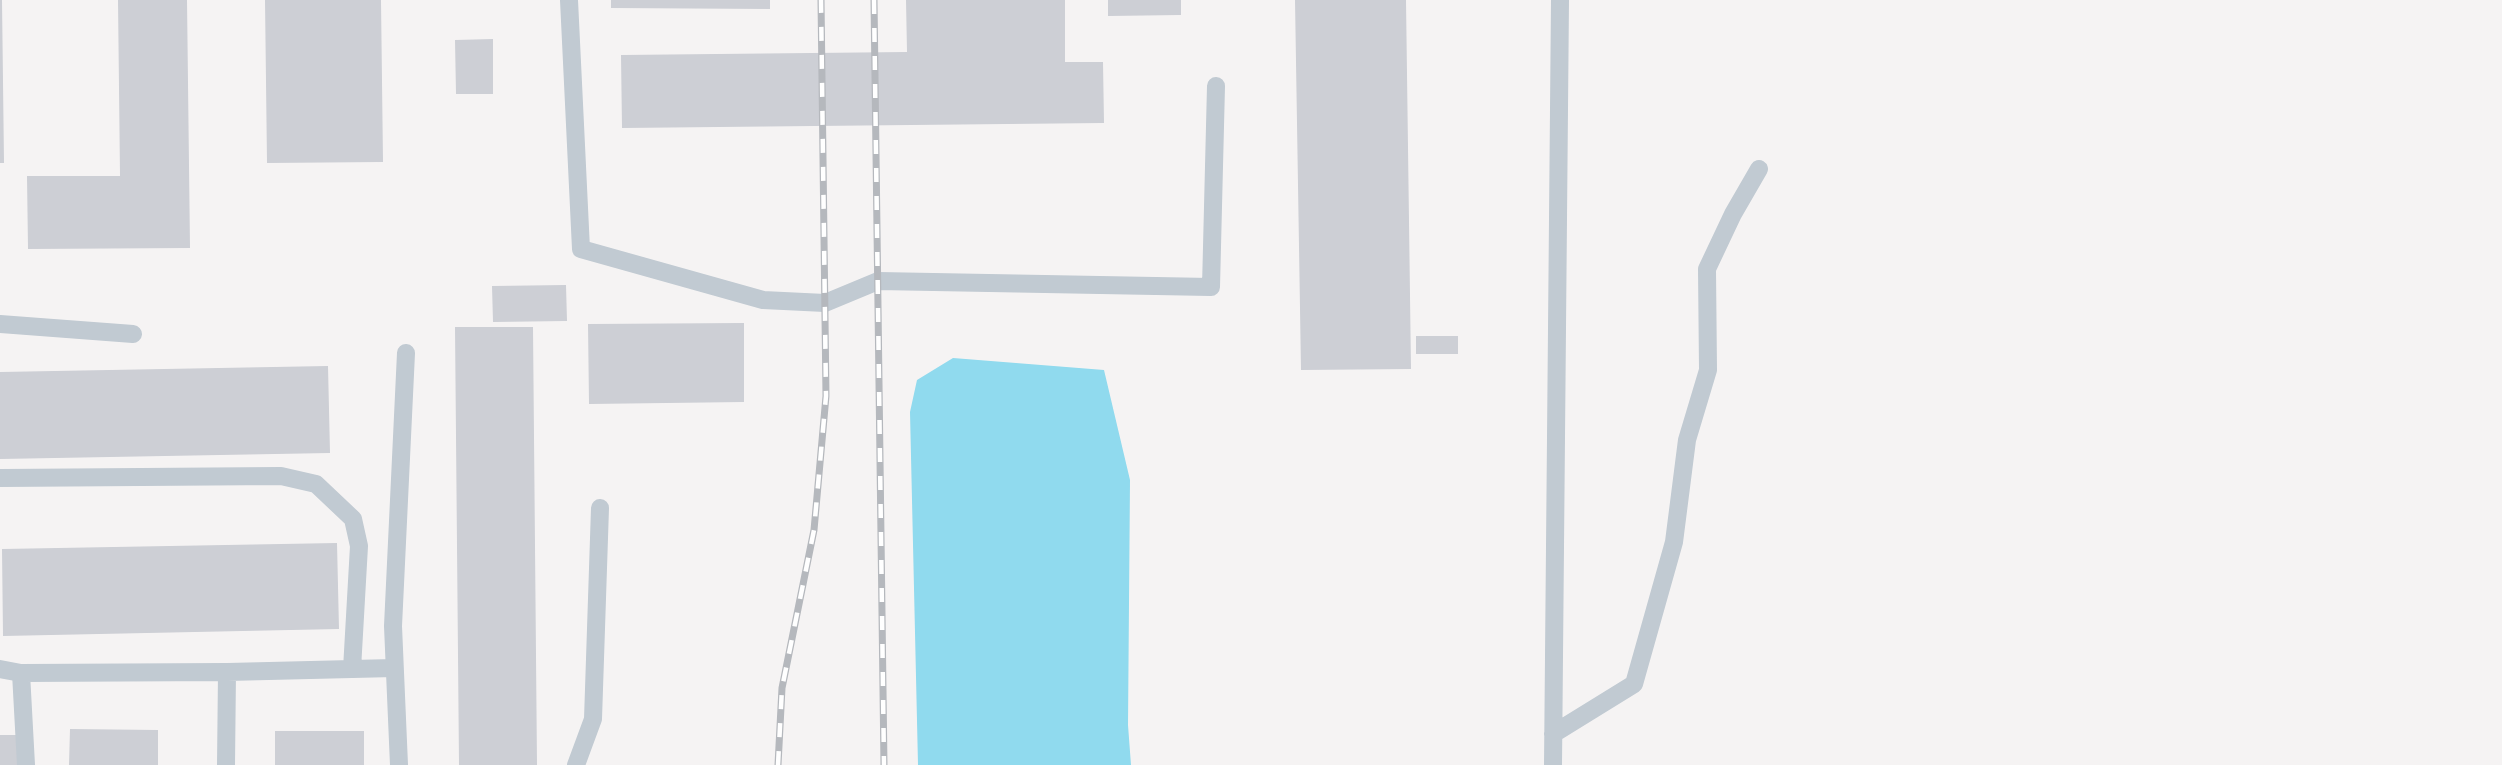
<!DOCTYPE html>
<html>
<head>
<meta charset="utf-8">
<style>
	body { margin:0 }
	canvas { display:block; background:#f5f3f3 }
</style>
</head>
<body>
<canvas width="2502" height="765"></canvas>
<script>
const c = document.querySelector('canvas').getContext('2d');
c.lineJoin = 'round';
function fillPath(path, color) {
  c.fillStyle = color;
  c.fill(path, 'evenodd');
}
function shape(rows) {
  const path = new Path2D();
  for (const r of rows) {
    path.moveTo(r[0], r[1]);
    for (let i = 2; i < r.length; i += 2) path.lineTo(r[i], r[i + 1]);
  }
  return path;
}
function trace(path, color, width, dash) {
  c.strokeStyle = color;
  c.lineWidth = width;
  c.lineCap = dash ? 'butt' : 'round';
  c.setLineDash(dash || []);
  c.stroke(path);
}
const water = shape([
	[953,358,1104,370,1130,480,1128,725,1131,765,918,765,910,412,917,380]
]);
const building = shape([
	[0,0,2,0,4,163,0,163],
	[118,0,187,0,190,248,28,249,27,176,120,176],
	[265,0,381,0,383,162,267,163],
	[611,0,770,0,770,9,611,8],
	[906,0,1065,0,1065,62,1103,62,1104,123,622,128,621,55,907,52],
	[1108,0,1181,0,1181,15,1108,16],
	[1295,0,1406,0,1411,369,1301,370],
	[493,39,493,94,456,94,455,40],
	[566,285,567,321,493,322,492,286],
	[744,323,744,402,589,404,588,324],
	[455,327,533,327,537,765,459,765],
	[1416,336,1458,336,1458,354,1416,354],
	[328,366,330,453,0,459,0,372],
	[337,543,339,629,3,636,2,549],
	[70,729,158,730,158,765,69,765],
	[275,731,364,731,364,765,275,765],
	[0,735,17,735,17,765,0,765]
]);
const service = shape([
	[569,0,581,249,763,300,825,303,878,281,1211,287,1216,86],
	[0,324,133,334],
	[0,478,281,476,316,484,353,519,359,546,352,669],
	[0,669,21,673,227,672,394,668],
	[21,673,26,765],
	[1553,734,1634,684,1674,542,1687,440,1708,370,1707,269,1733,214,1759,169],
	[226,765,227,672],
	[399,765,393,626,406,353],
	[576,765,593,719,600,508],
	[1553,765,1560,0]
]);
const rail = shape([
	[874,0,884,765],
	[778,765,782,688,814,530,826,396,821,0]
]);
fillPath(water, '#90daee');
fillPath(building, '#cdcfd5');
trace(service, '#c1cad2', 18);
trace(rail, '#b5b8bd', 7);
trace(rail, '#fff', 4.5, [14]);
</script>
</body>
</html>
